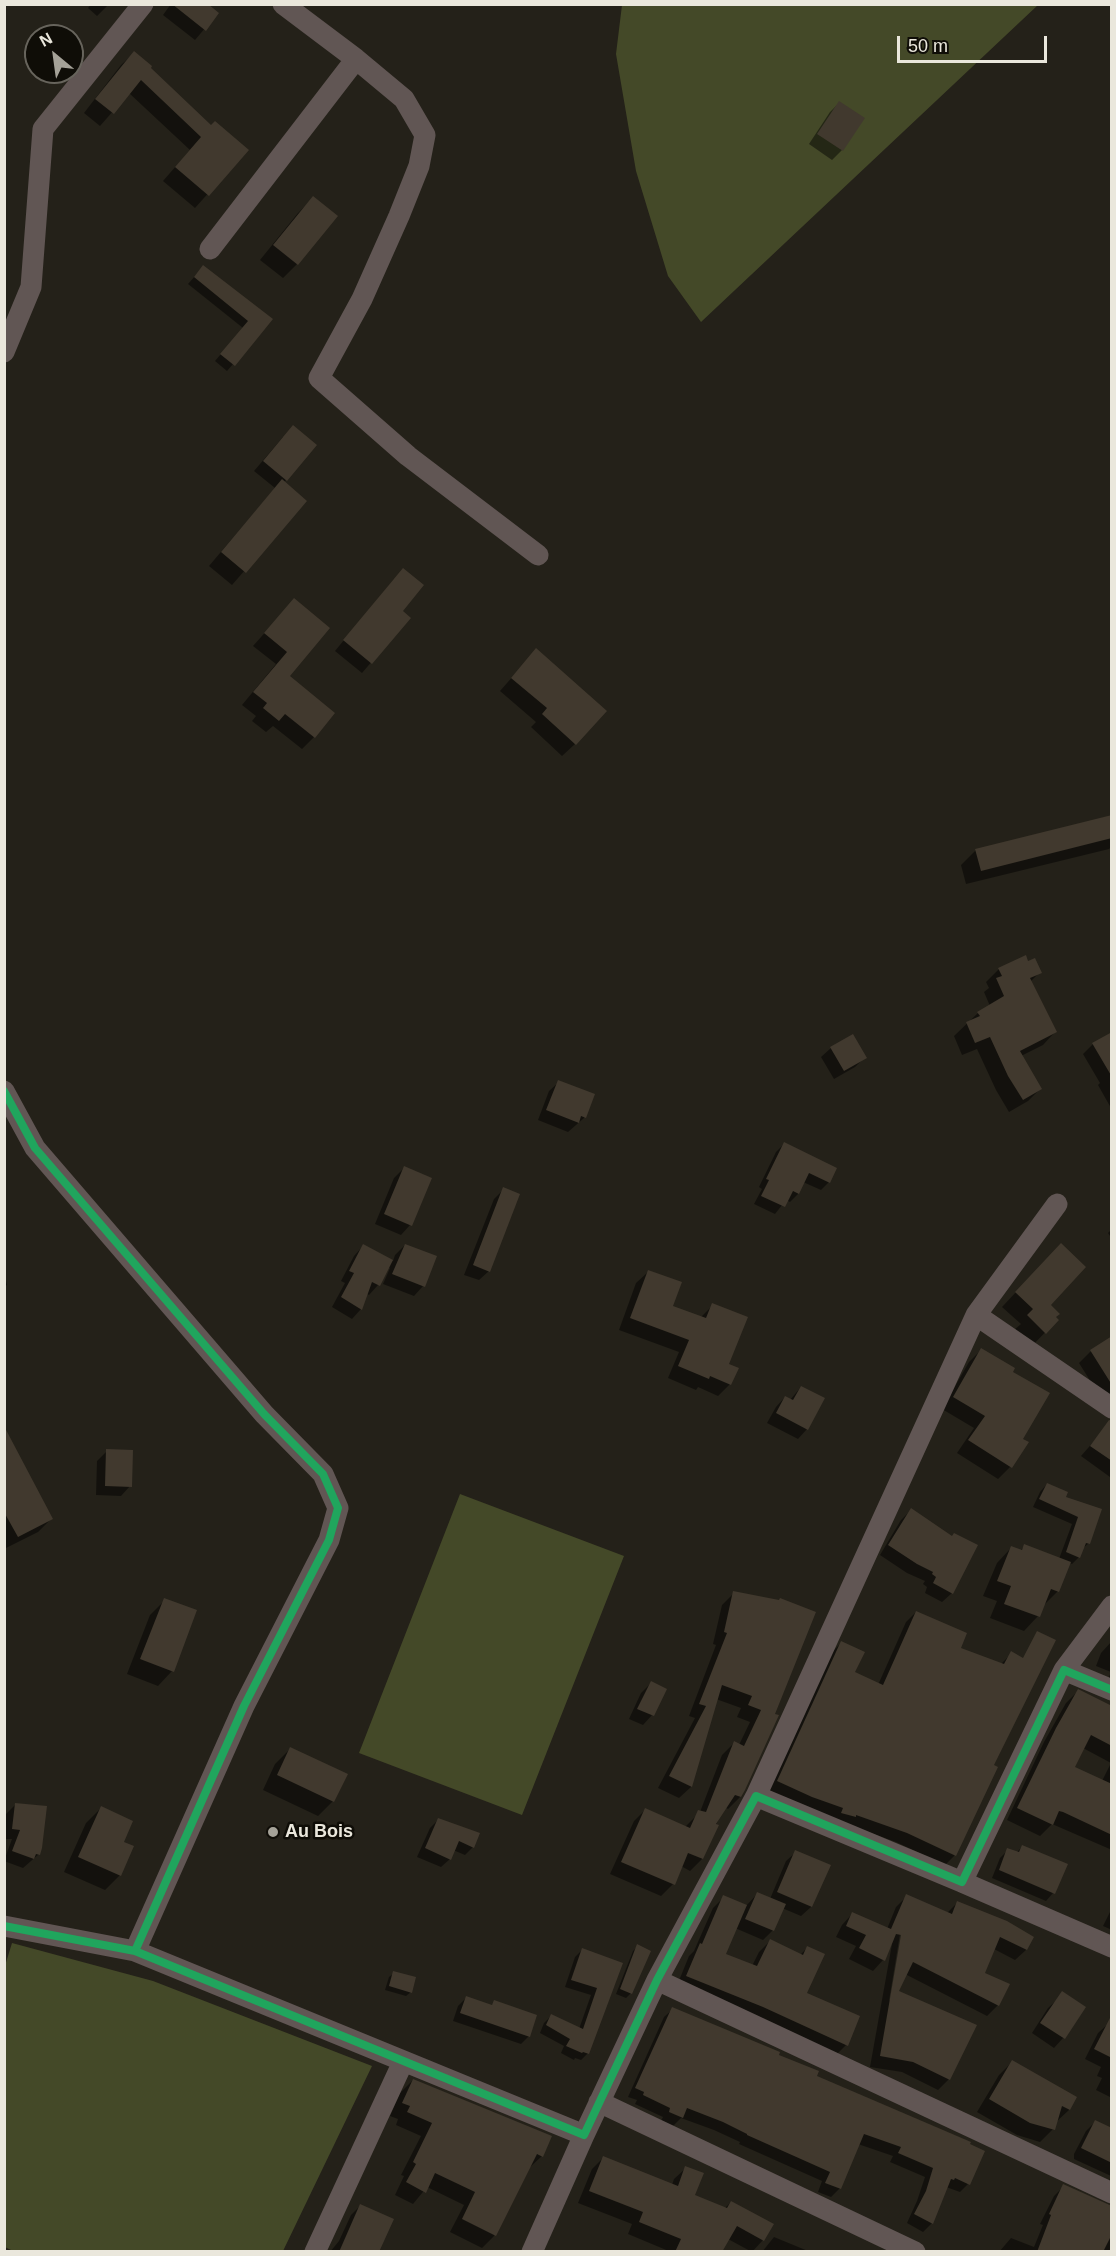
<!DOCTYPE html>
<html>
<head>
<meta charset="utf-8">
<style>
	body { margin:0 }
	#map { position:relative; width:1116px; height:2256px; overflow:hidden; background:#242119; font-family:Arial,sans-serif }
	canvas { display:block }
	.frame { position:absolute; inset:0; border:6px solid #eae7dc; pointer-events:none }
	.north { position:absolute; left:24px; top:24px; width:60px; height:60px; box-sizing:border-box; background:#0f0d07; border:2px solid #67645c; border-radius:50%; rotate:331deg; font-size:16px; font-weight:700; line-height:24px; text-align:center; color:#eae7dc }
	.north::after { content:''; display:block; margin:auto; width:21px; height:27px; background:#a5a298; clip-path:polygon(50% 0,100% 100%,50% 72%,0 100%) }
	.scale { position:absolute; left:897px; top:36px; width:150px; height:27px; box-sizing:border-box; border:3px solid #eae7dc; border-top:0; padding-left:8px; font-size:18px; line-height:21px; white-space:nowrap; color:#eae7dc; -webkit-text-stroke:4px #0f0d07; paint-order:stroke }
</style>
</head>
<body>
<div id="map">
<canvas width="1116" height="2256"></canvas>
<div class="frame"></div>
<div class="north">N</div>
<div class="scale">50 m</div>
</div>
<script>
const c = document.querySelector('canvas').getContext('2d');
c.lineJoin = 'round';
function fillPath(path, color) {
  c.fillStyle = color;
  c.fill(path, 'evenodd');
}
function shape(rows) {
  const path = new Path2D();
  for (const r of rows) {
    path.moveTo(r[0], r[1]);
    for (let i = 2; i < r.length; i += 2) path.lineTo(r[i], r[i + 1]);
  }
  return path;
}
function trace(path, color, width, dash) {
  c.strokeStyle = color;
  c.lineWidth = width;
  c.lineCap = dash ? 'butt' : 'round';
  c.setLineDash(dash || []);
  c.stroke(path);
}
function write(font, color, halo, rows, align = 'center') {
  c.font = font + ' Arial,sans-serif';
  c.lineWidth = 5;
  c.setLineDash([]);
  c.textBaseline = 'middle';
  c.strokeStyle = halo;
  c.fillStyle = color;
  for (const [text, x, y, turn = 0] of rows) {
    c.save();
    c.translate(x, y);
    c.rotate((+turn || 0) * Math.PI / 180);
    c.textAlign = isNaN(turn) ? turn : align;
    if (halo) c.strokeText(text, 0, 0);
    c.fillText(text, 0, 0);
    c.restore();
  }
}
const green = shape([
	[622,5,1038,5,701,322,668,276,636,171,616,54],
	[460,1494,624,1556,522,1815,359,1753],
	[12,1943,153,1981,372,2066,283,2251,15,2252,5,2247,4,1969]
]);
const shadow = shape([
	[91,4,109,4,97,16,88,8],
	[171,4,206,4,217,14,195,40,163,15],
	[134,53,211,126,247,150,195,208,163,181,190,150,129,93,100,126,84,113,121,65],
	[839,103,842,150,832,160,809,144,830,112],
	[313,198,297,264,283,278,260,260,298,213],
	[203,267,271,320,227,371,215,361,243,328,188,284],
	[283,437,286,480,283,483,305,501,232,585,209,566,275,488,254,471],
	[394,579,400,611,409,618,362,673,335,651],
	[294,600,287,676,314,737,302,749,273,726,266,732,252,721,256,716,242,705,276,664,253,646],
	[536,650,575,744,562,756,531,727,536,722,500,691],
	[1112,816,1112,846,1109,849,966,884,961,865,976,850],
	[1027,963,1040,972,1030,982,1055,1032,1043,1045,1021,1056,1040,1089,1028,1101,1009,1112,996,1090,977,1049,962,1055,954,1036,978,1013,990,1006,984,992,989,988,986,982,999,969],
	[1112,1034,1112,1108,1111,1108,1098,1085,1100,1083,1083,1054,1093,1044],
	[831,1048,865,1057,855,1067,834,1079,821,1057],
	[559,1082,593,1095,584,1118,568,1132,538,1120,549,1091],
	[784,1144,829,1182,821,1190,803,1182,798,1194,790,1202,786,1200,775,1214,754,1204,762,1189,759,1187,776,1152],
	[404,1168,410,1225,401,1235,375,1224,394,1178],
	[504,1189,489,1271,479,1280,464,1275,494,1199],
	[1112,1229,1112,1239,1108,1233],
	[405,1245,423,1286,414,1296,383,1284,390,1268,388,1267,378,1285,369,1295,367,1294,361,1309,352,1319,332,1307,345,1283,341,1281,354,1256,363,1246,393,1261,395,1255],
	[1047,1259,1049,1305,1057,1320,1031,1347,1014,1330,1021,1324,1002,1307],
	[4,1272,7,1285,4,1287],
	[648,1272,671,1307,701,1317,713,1305,730,1384,718,1396,698,1387,696,1390,668,1378,679,1352,619,1330,636,1283],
	[1112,1338,1112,1399,1096,1390,1079,1363,1090,1352],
	[981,1350,1011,1372,1021,1439,1026,1443,1010,1467,998,1479,957,1453,974,1428,942,1409,969,1362],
	[801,1387,807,1429,798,1439,767,1423,776,1407,785,1397,790,1400],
	[1103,1431,1112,1437,1110,1477,1081,1456],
	[4,1450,51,1519,38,1532,4,1549],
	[107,1451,130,1486,121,1496,96,1495,97,1461],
	[1047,1484,1064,1498,1100,1510,1089,1543,1082,1549,1079,1557,1072,1564,1069,1563,1058,1591,1042,1607,1038,1616,1024,1631,990,1618,997,1601,983,1596,997,1563,1011,1548,1020,1551,1025,1546,1059,1559,1072,1524,1033,1507,1040,1492],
	[911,1510,952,1593,942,1602,925,1593,927,1587,923,1584,925,1581,907,1573,880,1555,901,1520],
	[734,1593,814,1612,740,1797,728,1809,725,1807,719,1818,702,1859,690,1871,681,1866,673,1884,661,1896,610,1874,634,1821,646,1809,685,1827,700,1812,722,1755,734,1743,739,1745,750,1722,737,1717,741,1708,716,1699,691,1787,679,1798,658,1788,695,1718,689,1716,716,1645,713,1644,722,1605],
	[165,1600,172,1671,158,1686,127,1674,150,1615],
	[916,1612,959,1649,1001,1664,1009,1656,992,1766,955,1855,945,1865,896,1842,846,1824,768,1791,831,1653,841,1643,853,1673,878,1685,906,1622],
	[1112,1641,1112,1689,1105,1687,1111,1672,1096,1666,1101,1653],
	[651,1683,665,1690,652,1715,643,1725,629,1719,641,1693],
	[1078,1691,1112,1708,1112,1850,1052,1824,1040,1836,1007,1820,1044,1742,1066,1703],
	[1083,1748,1111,1763,1102,1781,1073,1767],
	[290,1749,333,1801,318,1816,263,1790,275,1764],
	[15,1805,39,1854,23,1868,4,1861,12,1839,4,1839,6,1814],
	[101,1808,122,1843,120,1875,105,1890,64,1872,86,1823],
	[438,1820,473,1847,465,1855,453,1850,450,1859,441,1867,417,1857,430,1828],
	[1022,1847,1053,1893,1046,1901,992,1878,1000,1858,1008,1850,1016,1853],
	[796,1852,829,1866,811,1907,801,1916,782,1908,773,1930,763,1940,735,1928,724,1955,752,1966,759,1952,770,1941,800,1955,807,1948,805,1993,846,2045,835,2056,676,1988,689,1956,694,1951,713,1908,724,1897,746,1906,757,1894,770,1899,786,1861],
	[907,1896,947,1913,957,1903,1032,1937,1026,1950,1015,1960,994,1949,983,1974,998,2005,987,2016,905,1974,896,1991,949,2079,938,2090,902,2072,870,2067,892,1944,883,1960,873,1971,849,1959,856,1946,836,1937,842,1925,852,1914,887,1929,896,1907],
	[901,1928,904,1928,892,1995,889,2001],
	[1112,1908,1112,1930,1103,1926],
	[638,1946,631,1993,626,1998,616,1994,633,1951],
	[582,1950,621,1964,588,2053,581,2060,575,2058,574,2060,561,2053,564,2046,540,2033,544,2023,551,2016,579,2029,591,1995,565,1987,575,1957],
	[394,1973,411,1992,406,1996,385,1990,389,1977],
	[466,1998,491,2006,495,2002,529,2036,521,2044,453,2021,458,2006],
	[1058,1999,1082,2011,1063,2038,1054,2048,1032,2033,1048,2008],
	[673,2009,777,2055,815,2077,968,2184,960,2192,946,2187,932,2223,923,2232,907,2223,917,2201,925,2177,890,2162,893,2156,858,2144,840,2188,831,2197,818,2192,822,2181,739,2144,740,2142,714,2130,681,2118,673,2126,661,2121,663,2117,635,2104,637,2100,628,2097,664,2017],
	[1108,2024,1112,2025,1112,2098,1096,2090,1102,2078,1097,2076,1101,2067,1085,2059,1098,2033],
	[1012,2062,1075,2098,1069,2110,1055,2123,1053,2129,1040,2142,1017,2135,977,2112,999,2075],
	[413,2080,542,2156,529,2168,494,2236,482,2248,450,2232,464,2205,427,2187,413,2204,395,2195,404,2176,401,2175,421,2136,396,2125,398,2119,390,2116,400,2093],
	[1095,2122,1112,2129,1112,2194,1105,2190,1111,2176,1074,2159,1074,2154,1086,2131],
	[604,2157,672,2185,674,2179,686,2168,693,2196,725,2208,731,2202,763,2240,752,2252,728,2239,720,2252,671,2252,628,2234,632,2224,578,2203,592,2169],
	[1064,2186,1112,2206,1112,2252,999,2252,1011,2238,1034,2247,1043,2225,1040,2224,1054,2196],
	[360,2206,377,2252,330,2252,339,2241,351,2215],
	[774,2237,808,2251,762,2252]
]);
const building = shape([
	[172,4,208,4,219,13,206,31],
	[134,51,152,66,151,68,211,125,215,121,249,150,209,196,175,167,201,137,141,80,114,114,95,99],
	[839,101,865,118,843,151,817,134],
	[313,196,338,216,298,265,273,245],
	[203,265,273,319,235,366,220,354,248,321,194,277],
	[293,425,317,445,287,481,263,461],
	[282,479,307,501,246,573,221,552],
	[403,568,424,585,403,611,411,618,372,664,343,640],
	[294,598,330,628,290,676,335,713,315,738,285,714,279,721,263,708,267,703,253,692,287,652,264,633],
	[536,648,607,711,576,745,542,714,547,708,511,678],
	[1112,815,1112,838,981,871,975,849],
	[1026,955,1028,961,1035,958,1042,973,1030,978,1057,1032,1020,1051,1042,1089,1023,1100,1008,1076,990,1037,975,1043,966,1022,980,1016,977,1012,1004,996,996,978,1002,976,998,968],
	[1112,1032,1112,1077,1092,1043],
	[853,1034,867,1058,844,1071,830,1047],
	[558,1080,595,1094,586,1118,581,1116,579,1123,546,1110],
	[784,1142,837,1168,830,1183,809,1173,799,1194,793,1191,785,1207,761,1196,769,1180,766,1179],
	[404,1166,432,1178,412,1226,384,1214],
	[503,1187,520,1194,490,1272,473,1265],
	[1061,1243,1086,1267,1051,1305,1060,1314,1056,1317,1059,1320,1046,1334,1027,1315,1033,1309,1015,1292],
	[363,1244,393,1260,380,1286,372,1282,362,1310,341,1297,354,1273,349,1271],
	[405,1244,437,1256,425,1287,392,1274],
	[648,1270,682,1282,673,1306,706,1318,712,1303,748,1317,729,1364,739,1368,731,1385,710,1376,709,1379,678,1366,689,1340,630,1318],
	[1112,1336,1112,1385,1090,1350],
	[981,1348,1015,1368,1013,1372,1050,1393,1023,1439,1029,1442,1012,1468,968,1440,985,1416,953,1397],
	[801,1386,825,1398,808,1430,776,1413,785,1396,793,1400],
	[1109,1420,1112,1421,1112,1461,1090,1446],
	[4,1426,53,1519,18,1537,4,1512],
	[106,1449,133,1450,132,1487,105,1486],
	[1047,1483,1068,1492,1066,1497,1102,1509,1090,1544,1086,1543,1080,1558,1066,1552,1078,1517,1039,1499],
	[911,1508,952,1536,954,1533,978,1545,953,1594,933,1583,936,1577,932,1574,933,1572,917,1564,888,1545],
	[1024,1544,1071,1562,1059,1592,1051,1589,1040,1617,1004,1604,1011,1586,997,1581,1011,1546,1022,1550],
	[733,1591,779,1600,780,1598,816,1612,775,1714,779,1715,745,1790,741,1797,735,1795,716,1824,719,1825,703,1859,688,1853,675,1885,621,1862,645,1808,690,1828,698,1810,706,1812,734,1741,744,1746,761,1710,748,1705,752,1696,722,1685,692,1787,669,1776,706,1706,699,1704,727,1633,724,1632],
	[164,1598,197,1610,174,1672,140,1659],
	[916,1611,967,1633,961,1648,1004,1664,1011,1651,1023,1658,1037,1631,1056,1640,994,1765,998,1767,956,1856,907,1833,856,1815,856,1817,841,1813,843,1808,812,1797,777,1781,841,1641,865,1652,855,1672,883,1685],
	[651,1681,667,1689,654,1716,637,1709],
	[1078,1689,1112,1706,1112,1746,1091,1735,1075,1767,1112,1784,1112,1835,1063,1812,1059,1811,1053,1825,1017,1808,1056,1728],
	[290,1747,348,1774,334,1802,277,1775],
	[15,1803,47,1806,42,1848,40,1855,36,1854,34,1859,12,1851,20,1830,12,1829],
	[101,1806,133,1821,124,1842,134,1846,121,1876,78,1857],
	[438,1818,480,1833,474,1848,459,1841,451,1860,425,1848],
	[1022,1845,1068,1864,1055,1894,999,1870,1007,1848,1019,1852],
	[795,1850,831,1865,812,1907,777,1892],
	[757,1892,786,1904,774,1931,745,1919],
	[906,1894,952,1914,957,1901,1007,1921,1034,1937,1027,1950,1000,1937,985,1973,1010,1984,999,2006,913,1962,899,1991,977,2025,950,2080,913,2062,880,2056,901,1935,896,1934,885,1961,859,1948,866,1935,846,1926,852,1912,891,1929],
	[723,1895,747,1905,726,1954,757,1966,770,1939,803,1955,807,1946,825,1954,807,1993,860,2016,848,2046,763,2007,686,1976,700,1943,702,1944],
	[637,1944,651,1951,632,1994,620,1989],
	[582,1948,623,1963,589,2054,583,2052,582,2053,566,2046,570,2039,546,2025,551,2014,583,2029,597,1988,571,1980],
	[393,1971,416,1977,412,1993,389,1986],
	[1062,1991,1086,2007,1065,2039,1040,2023],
	[466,1996,492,2005,494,2000,537,2015,530,2037,460,2013],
	[672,2007,780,2052,779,2055,819,2071,817,2076,971,2142,970,2144,985,2151,970,2185,955,2178,954,2180,951,2179,933,2224,914,2214,926,2191,933,2168,898,2153,901,2147,864,2134,841,2189,825,2183,830,2172,747,2135,747,2134,723,2122,687,2108,683,2118,669,2112,670,2108,643,2095,644,2092,635,2088],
	[1112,2014,1112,2058,1094,2049],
	[1012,2060,1077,2097,1070,2110,1062,2106,1055,2130,1030,2123,989,2099],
	[413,2079,552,2136,543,2157,537,2154,496,2236,462,2219,475,2192,435,2173,426,2193,406,2182,416,2164,413,2162,432,2123,407,2112,410,2106,402,2103],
	[1095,2120,1112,2128,1112,2163,1081,2148],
	[603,2156,678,2186,685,2166,704,2173,695,2195,727,2208,731,2201,774,2224,764,2241,737,2226,722,2252,675,2252,681,2239,639,2222,643,2212,589,2191],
	[1063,2184,1112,2206,1112,2234,1103,2252,1037,2252,1051,2215,1049,2214],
	[360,2204,394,2219,379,2252,339,2252]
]);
const street = shape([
	[283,4,356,59,404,99,425,135,419,166,399,216,362,299,319,378,408,456,538,555],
	[210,249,356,59],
	[4,352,31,287,43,129,143,4],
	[4,1091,35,1148,264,1414,323,1474,338,1508,329,1540,244,1706,135,1951],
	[976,1315,1112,1408],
	[1064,1670,1112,1606],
	[756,1796,976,1315,1057,1204],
	[962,1882,1112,1947],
	[4,1926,135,1951,584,2135,657,1980,756,1796,962,1882,1064,1670,1112,1690],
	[657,1980,1112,2193],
	[599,2102,915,2252],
	[315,2252,403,2062],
	[532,2252,584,2135]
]);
const cycleway = shape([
	[4,1091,35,1148,264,1414,323,1474,338,1508,329,1540,244,1706,135,1951],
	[4,1926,135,1951,584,2135,657,1980,756,1796,962,1882,1064,1670,1112,1690]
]);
const markers = [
	[273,1832,6,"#a5a298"]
];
const poiNames = [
	["Au Bois",285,1832]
];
fillPath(green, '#444928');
fillPath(shadow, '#0007');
fillPath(building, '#41392e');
trace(street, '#615654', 21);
trace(cycleway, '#20a55d', 8);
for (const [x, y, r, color] of markers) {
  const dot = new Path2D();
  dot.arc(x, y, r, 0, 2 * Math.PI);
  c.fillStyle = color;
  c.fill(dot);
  trace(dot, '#0f0d07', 2);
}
write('bold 18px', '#eae7dc', '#0f0d07', poiNames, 'left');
</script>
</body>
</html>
